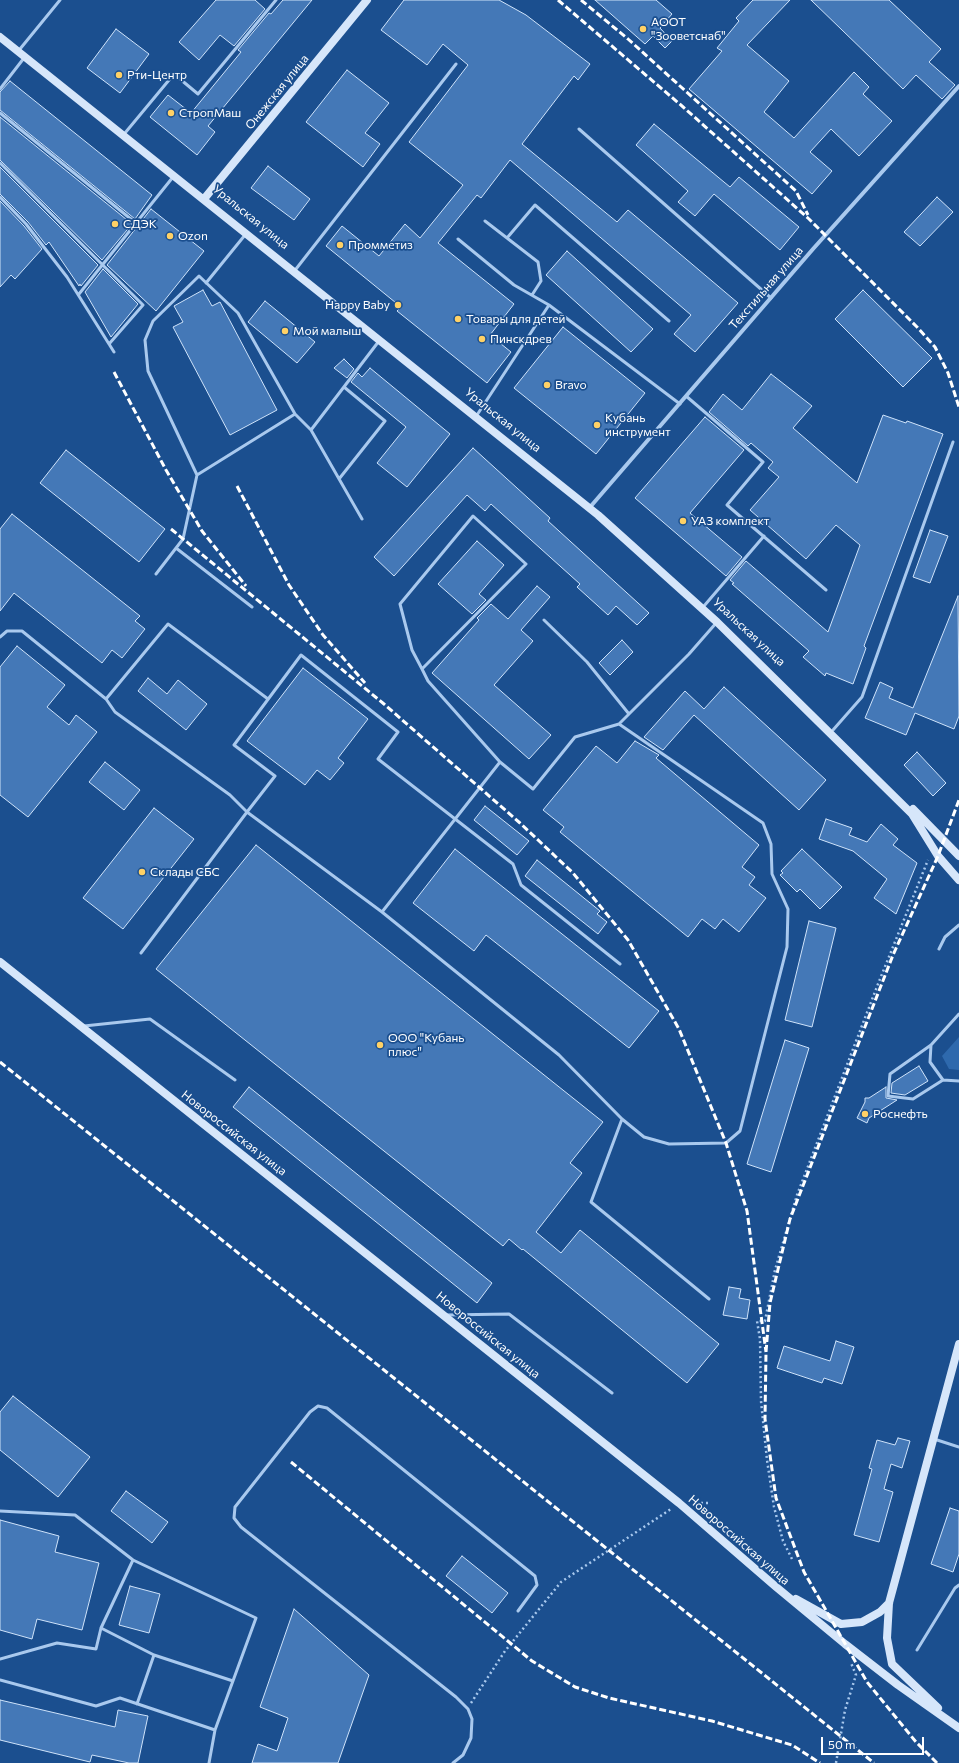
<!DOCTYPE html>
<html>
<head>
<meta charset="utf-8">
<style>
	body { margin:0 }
	#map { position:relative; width:959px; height:1763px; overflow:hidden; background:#1b4f8f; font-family:Commissioner,sans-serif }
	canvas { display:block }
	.scale { position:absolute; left:821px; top:1737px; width:103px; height:18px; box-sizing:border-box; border:2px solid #fff; border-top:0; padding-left:5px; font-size:12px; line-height:14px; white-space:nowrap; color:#fff; -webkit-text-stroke:3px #1b4f8f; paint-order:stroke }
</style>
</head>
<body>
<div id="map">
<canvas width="959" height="1763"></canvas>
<div class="scale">50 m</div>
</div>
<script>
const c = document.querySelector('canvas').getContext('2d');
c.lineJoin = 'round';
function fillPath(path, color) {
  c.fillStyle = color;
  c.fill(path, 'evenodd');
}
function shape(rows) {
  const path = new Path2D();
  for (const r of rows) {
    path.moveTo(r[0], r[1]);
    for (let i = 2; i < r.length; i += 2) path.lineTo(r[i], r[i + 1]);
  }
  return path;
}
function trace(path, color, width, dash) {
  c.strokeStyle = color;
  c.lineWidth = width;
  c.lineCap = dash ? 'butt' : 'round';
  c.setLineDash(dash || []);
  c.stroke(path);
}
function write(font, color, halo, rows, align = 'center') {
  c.font = font + ' Commissioner,sans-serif';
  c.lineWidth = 3.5;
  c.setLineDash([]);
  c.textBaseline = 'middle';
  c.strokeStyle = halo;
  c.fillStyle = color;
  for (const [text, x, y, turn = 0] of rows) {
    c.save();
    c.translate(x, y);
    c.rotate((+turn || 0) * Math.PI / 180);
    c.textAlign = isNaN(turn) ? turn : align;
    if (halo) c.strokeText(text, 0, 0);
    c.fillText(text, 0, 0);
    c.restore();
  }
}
const green = shape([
	[959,1037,959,1070,949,1069,942,1056]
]);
const building = shape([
	[216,0,255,0,265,9,234,46,220,35,199,60,179,42,216,0],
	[283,0,312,0,208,126,215,132,197,155,150,117,168,95,191,113,241,52,238,50,269,13,271,14,283,0],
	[404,0,499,0,526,15,590,64,578,80,574,76,522,144,617,222,628,210,738,303,695,352,674,334,691,315,510,160,481,198,477,195,438,243,514,304,490,335,511,352,487,383,397,311,401,307,326,246,342,226,379,256,405,224,420,238,463,185,409,142,468,65,443,44,427,65,381,30,404,0],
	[595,0,656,0,672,14,660,28,672,41,665,48,653,36,645,44,595,0],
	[753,0,790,0,747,45,789,81,764,112,794,138,854,72,869,87,863,94,892,121,859,156,831,129,810,152,832,171,812,194,689,89,722,51,717,48,739,21,736,18,753,0],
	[811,0,889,0,941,49,929,62,955,85,942,99,916,75,903,89,811,0],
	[116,29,149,54,120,93,87,68,116,29],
	[347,70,389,103,365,133,380,144,363,167,306,122,347,70],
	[10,81,152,195,135,219,0,110,0,92,10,81],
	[0,117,132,224,102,260,0,160,0,117],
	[654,124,730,187,739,177,799,227,780,250,714,194,695,216,678,202,688,191,636,145,654,124],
	[268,166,310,199,294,220,251,188,268,166],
	[0,167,98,265,81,286,80,284,79,286,49,242,46,245,28,222,0,194,0,167],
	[937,197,953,212,920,246,904,232,937,197],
	[0,201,24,226,42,249,15,279,11,275,0,287,0,201],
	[151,209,204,251,156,311,107,265,151,209],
	[567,251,653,329,631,352,546,275,567,251],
	[103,269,138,304,111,337,85,292,103,269],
	[203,290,212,306,220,302,277,410,230,435,173,327,183,322,174,306,203,290],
	[863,290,932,358,903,387,835,319,863,290],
	[265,301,315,342,297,363,248,322,265,301],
	[563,327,645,393,596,454,514,388,563,327],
	[344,359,354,369,347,378,334,368,344,359],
	[370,368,450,434,407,487,377,463,406,427,351,382,358,373,362,377,370,368],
	[771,374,812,406,793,428,857,483,883,415,906,423,907,421,943,434,864,646,866,648,853,684,826,673,825,676,803,657,809,651,732,584,734,583,730,580,746,561,828,632,860,545,836,525,806,559,750,510,779,477,768,468,773,462,751,443,748,446,709,412,723,394,742,410,771,374],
	[705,417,744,450,690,513,742,557,726,576,635,498,705,417],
	[473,448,550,518,548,521,649,613,637,625,616,606,608,615,577,587,580,584,491,504,485,511,467,495,394,576,374,557,473,448],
	[66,450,165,529,139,562,40,483,66,450],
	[12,514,140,616,135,621,145,629,122,658,112,650,102,663,14,593,0,611,0,529,12,514],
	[930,530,948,536,930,583,913,577,930,530],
	[477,541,504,565,479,594,486,600,472,614,438,584,477,541],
	[537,586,550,597,521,630,533,641,494,685,551,735,529,759,432,673,479,620,477,618,491,604,508,619,537,586],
	[958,596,959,716,954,729,915,713,906,735,865,718,880,682,893,688,889,698,913,708,958,596],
	[622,640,633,652,610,675,599,663,622,640],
	[17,646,65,685,47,707,69,725,76,715,97,732,28,817,0,795,0,667,17,646],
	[303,668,368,719,338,758,344,763,330,780,317,770,305,785,247,741,303,668],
	[148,678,167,694,178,680,207,704,186,730,138,691,148,678],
	[724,687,826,780,799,810,694,715,663,750,644,737,685,691,704,709,724,687],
	[635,741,659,755,656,758,759,845,742,867,755,877,749,885,766,898,739,932,723,919,715,929,702,919,688,937,560,832,564,827,543,810,596,746,617,763,635,741],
	[917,752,946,783,933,796,904,765,917,752],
	[105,762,140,790,124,810,89,782,105,762],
	[485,806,529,841,517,855,474,820,485,806],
	[154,808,194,839,123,929,83,898,154,808],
	[826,819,852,828,849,835,867,842,881,824,898,839,893,845,917,863,896,914,874,898,887,879,853,851,819,839,826,819],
	[256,845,603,1122,570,1163,582,1173,536,1232,561,1253,580,1230,719,1344,687,1383,523,1249,522,1250,509,1239,503,1246,156,969,256,845],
	[455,849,659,1011,629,1048,486,935,474,951,413,903,455,849],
	[802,849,842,887,820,909,800,889,797,892,780,875,783,873,781,871,802,849],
	[537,860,600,911,597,914,607,922,598,934,525,876,537,860],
	[809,921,836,928,812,1027,785,1020,809,921],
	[785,1040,809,1048,771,1172,747,1164,785,1040],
	[919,1066,928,1081,905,1095,891,1093,892,1083,919,1066],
	[249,1087,492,1283,477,1303,233,1107,249,1087],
	[886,1087,886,1098,897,1100,869,1118,867,1123,857,1118,865,1102,865,1098,869,1098,886,1087],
	[729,1287,741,1289,739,1298,750,1300,747,1319,723,1315,729,1287],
	[836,1341,854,1347,842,1384,824,1378,822,1383,777,1368,784,1346,830,1361,836,1341],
	[13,1396,90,1457,58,1497,0,1450,0,1412,13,1396],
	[898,1438,910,1441,902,1468,891,1464,884,1489,893,1492,879,1542,854,1535,872,1469,869,1468,877,1440,895,1445,898,1438],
	[126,1491,168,1522,152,1543,111,1511,126,1491],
	[950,1508,959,1511,959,1554,953,1572,931,1564,950,1508],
	[0,1520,59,1536,55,1552,99,1563,82,1630,37,1619,32,1639,0,1630,0,1520],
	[462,1556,508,1593,492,1613,446,1576,462,1556],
	[130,1586,160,1594,149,1633,119,1625,130,1586],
	[294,1609,369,1675,338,1763,252,1763,258,1744,277,1751,288,1718,260,1707,294,1609],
	[0,1700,115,1727,118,1710,148,1716,138,1763,129,1763,92,1755,90,1762,0,1740,0,1700]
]);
const path = shape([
	[696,1503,709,1503],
	[792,1559,783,1541,774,1507,767,1460,761,1401,760,1339,757,1321,765,1321,775,1270,797,1195,878,984,928,860],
	[471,1703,505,1651,561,1582,671,1509],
	[836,1763,845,1710,856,1675,851,1663]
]);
const lane = shape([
	[20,49,60,0],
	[0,89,24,58],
	[0,113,137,224],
	[579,129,771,298],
	[125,133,174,74,198,94,276,0],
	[0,163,143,305,109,344],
	[0,197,26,224,67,277,114,352],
	[485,221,538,262,541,281,532,295],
	[507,238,535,205,669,321],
	[458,239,514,285,549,305,680,404],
	[296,269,456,64],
	[206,283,245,235],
	[79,294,173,177],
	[686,396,763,462,727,505,826,590],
	[477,415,549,305],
	[311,430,379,341],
	[197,475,148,371,145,340,153,321,199,276,238,313,295,414],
	[339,479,385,421,344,387],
	[176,548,252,607],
	[156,574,183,539,197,475,295,414,311,430,362,519],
	[704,606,764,536],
	[544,620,587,662,629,714],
	[0,637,7,631,22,631,106,699,115,712,230,795,247,812,141,953],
	[422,669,526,564,473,516,400,604,412,650,422,669,428,681,500,762],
	[106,699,168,624,268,699],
	[619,724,763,823,771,844,772,874,788,909,787,947,740,1131,726,1143,669,1144,644,1137,622,1119,559,1055,382,912,247,812,275,776,234,745,301,655,398,732,378,759,513,864,521,885,620,964],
	[833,730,862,697,953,442],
	[382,912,500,762,533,789,575,737,619,724,689,654,717,622],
	[939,949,945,937,959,925],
	[959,1014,931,1045,890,1074,888,1096,913,1099,943,1080,959,1081],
	[84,1026,150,1019,235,1080],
	[931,1045,930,1062,943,1080],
	[622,1119,591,1202,709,1299],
	[446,1315,509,1314,612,1393],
	[934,1439,959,1447],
	[0,1511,75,1515,133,1560,256,1618,215,1730,209,1763],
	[101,1628,133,1560],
	[917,1650,955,1588,959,1585],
	[154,1655,233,1681],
	[0,1659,57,1643,96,1649,101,1628,154,1655,137,1704],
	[0,1680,96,1706,120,1698,215,1730],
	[453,1763,463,1755,471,1738,472,1719,468,1709,456,1697,241,1527,234,1518,235,1507,310,1412,318,1406,327,1408,535,1576,537,1585,518,1611]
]);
const street = shape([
	[591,506,813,249,959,86]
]);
const secondary = shape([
	[0,37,598,515,717,622,912,814,938,856,959,880],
	[204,199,367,0],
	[913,809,959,856],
	[0,962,679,1503,775,1586,845,1644,898,1685,959,1728],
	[796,1599,841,1624,862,1622,880,1612,889,1603],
	[938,1708,892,1664,887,1638,889,1603,959,1344]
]);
const rail = shape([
	[558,0,682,106,809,219,917,327,935,347,948,373,959,407],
	[581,0,628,39,796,191,808,215],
	[114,372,166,470,202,531,246,586],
	[237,486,289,585,323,635,365,683],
	[171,529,384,704,520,823,573,873,628,940,679,1029,726,1143,747,1211,766,1352],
	[0,1062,874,1763],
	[291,1462,532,1661,575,1687,609,1698,712,1721,792,1745,820,1763],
	[937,1763,916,1742,867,1682,804,1572,776,1498,765,1419,766,1352,770,1303,790,1219,893,955,938,856,959,800]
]);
const markers = [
	[643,29,4,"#ffd166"],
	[119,75,4,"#ffd166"],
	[171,113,4,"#ffd166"],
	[115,224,4,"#ffd166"],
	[170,236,4,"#ffd166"],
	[340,245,4,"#ffd166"],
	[398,305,4,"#ffd166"],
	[458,319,4,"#ffd166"],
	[285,331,4,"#ffd166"],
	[482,339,4,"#ffd166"],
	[547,385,4,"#ffd166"],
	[597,425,4,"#ffd166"],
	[683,521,4,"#ffd166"],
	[142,872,4,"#ffd166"],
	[380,1045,4,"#ffd166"],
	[865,1114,4,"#ffd166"]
];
const poiNames = [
	["АООТ",651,22],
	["\"Зооветснаб\"",651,36],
	["Рти-Центр",127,75],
	["СтропМаш",179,113],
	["СДЭК",123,224],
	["Ozon",178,236],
	["Промметиз",348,245],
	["Happy Baby",390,305,"right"],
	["Товары для детей",466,319],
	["Мой малыш",293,331],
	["Пинскдрев",490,339],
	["Bravo",555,385],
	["Кубань",605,418],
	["инструмент",605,432],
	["УАЗ комплект",691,521],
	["Склады СБС",150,872],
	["ООО \"Кубань",388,1038],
	["плюс\"",388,1052],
	["Роснефть",873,1114]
];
const streetNames = [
	["Онежская улица",277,92,-51],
	["Уральская улица",251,217,39],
	["Текстильная улица",766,288,-49],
	["Уральская улица",503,420,39],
	["Уральская улица",749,632,43],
	["Новороссийская улица",234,1133,38],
	["Новороссийская улица",488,1335,39],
	["Новороссийская улица",739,1540,41]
];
fillPath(green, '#2e69ad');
fillPath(building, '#4478b7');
trace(building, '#cfe3fa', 1);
trace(path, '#a9c9ee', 2.5, [2, 3]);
trace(lane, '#a9c9ee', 3);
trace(street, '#a9c9ee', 4);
trace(secondary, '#d6e6fa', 8);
trace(rail, '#fff', 3, [7, 3]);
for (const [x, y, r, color] of markers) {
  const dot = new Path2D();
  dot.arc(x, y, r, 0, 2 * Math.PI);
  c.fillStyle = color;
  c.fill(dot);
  trace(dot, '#1b4f8f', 1.5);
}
write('12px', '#fff', '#1b4f8f', poiNames, 'left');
write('12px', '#fff', '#1b4f8f', streetNames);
</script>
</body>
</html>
